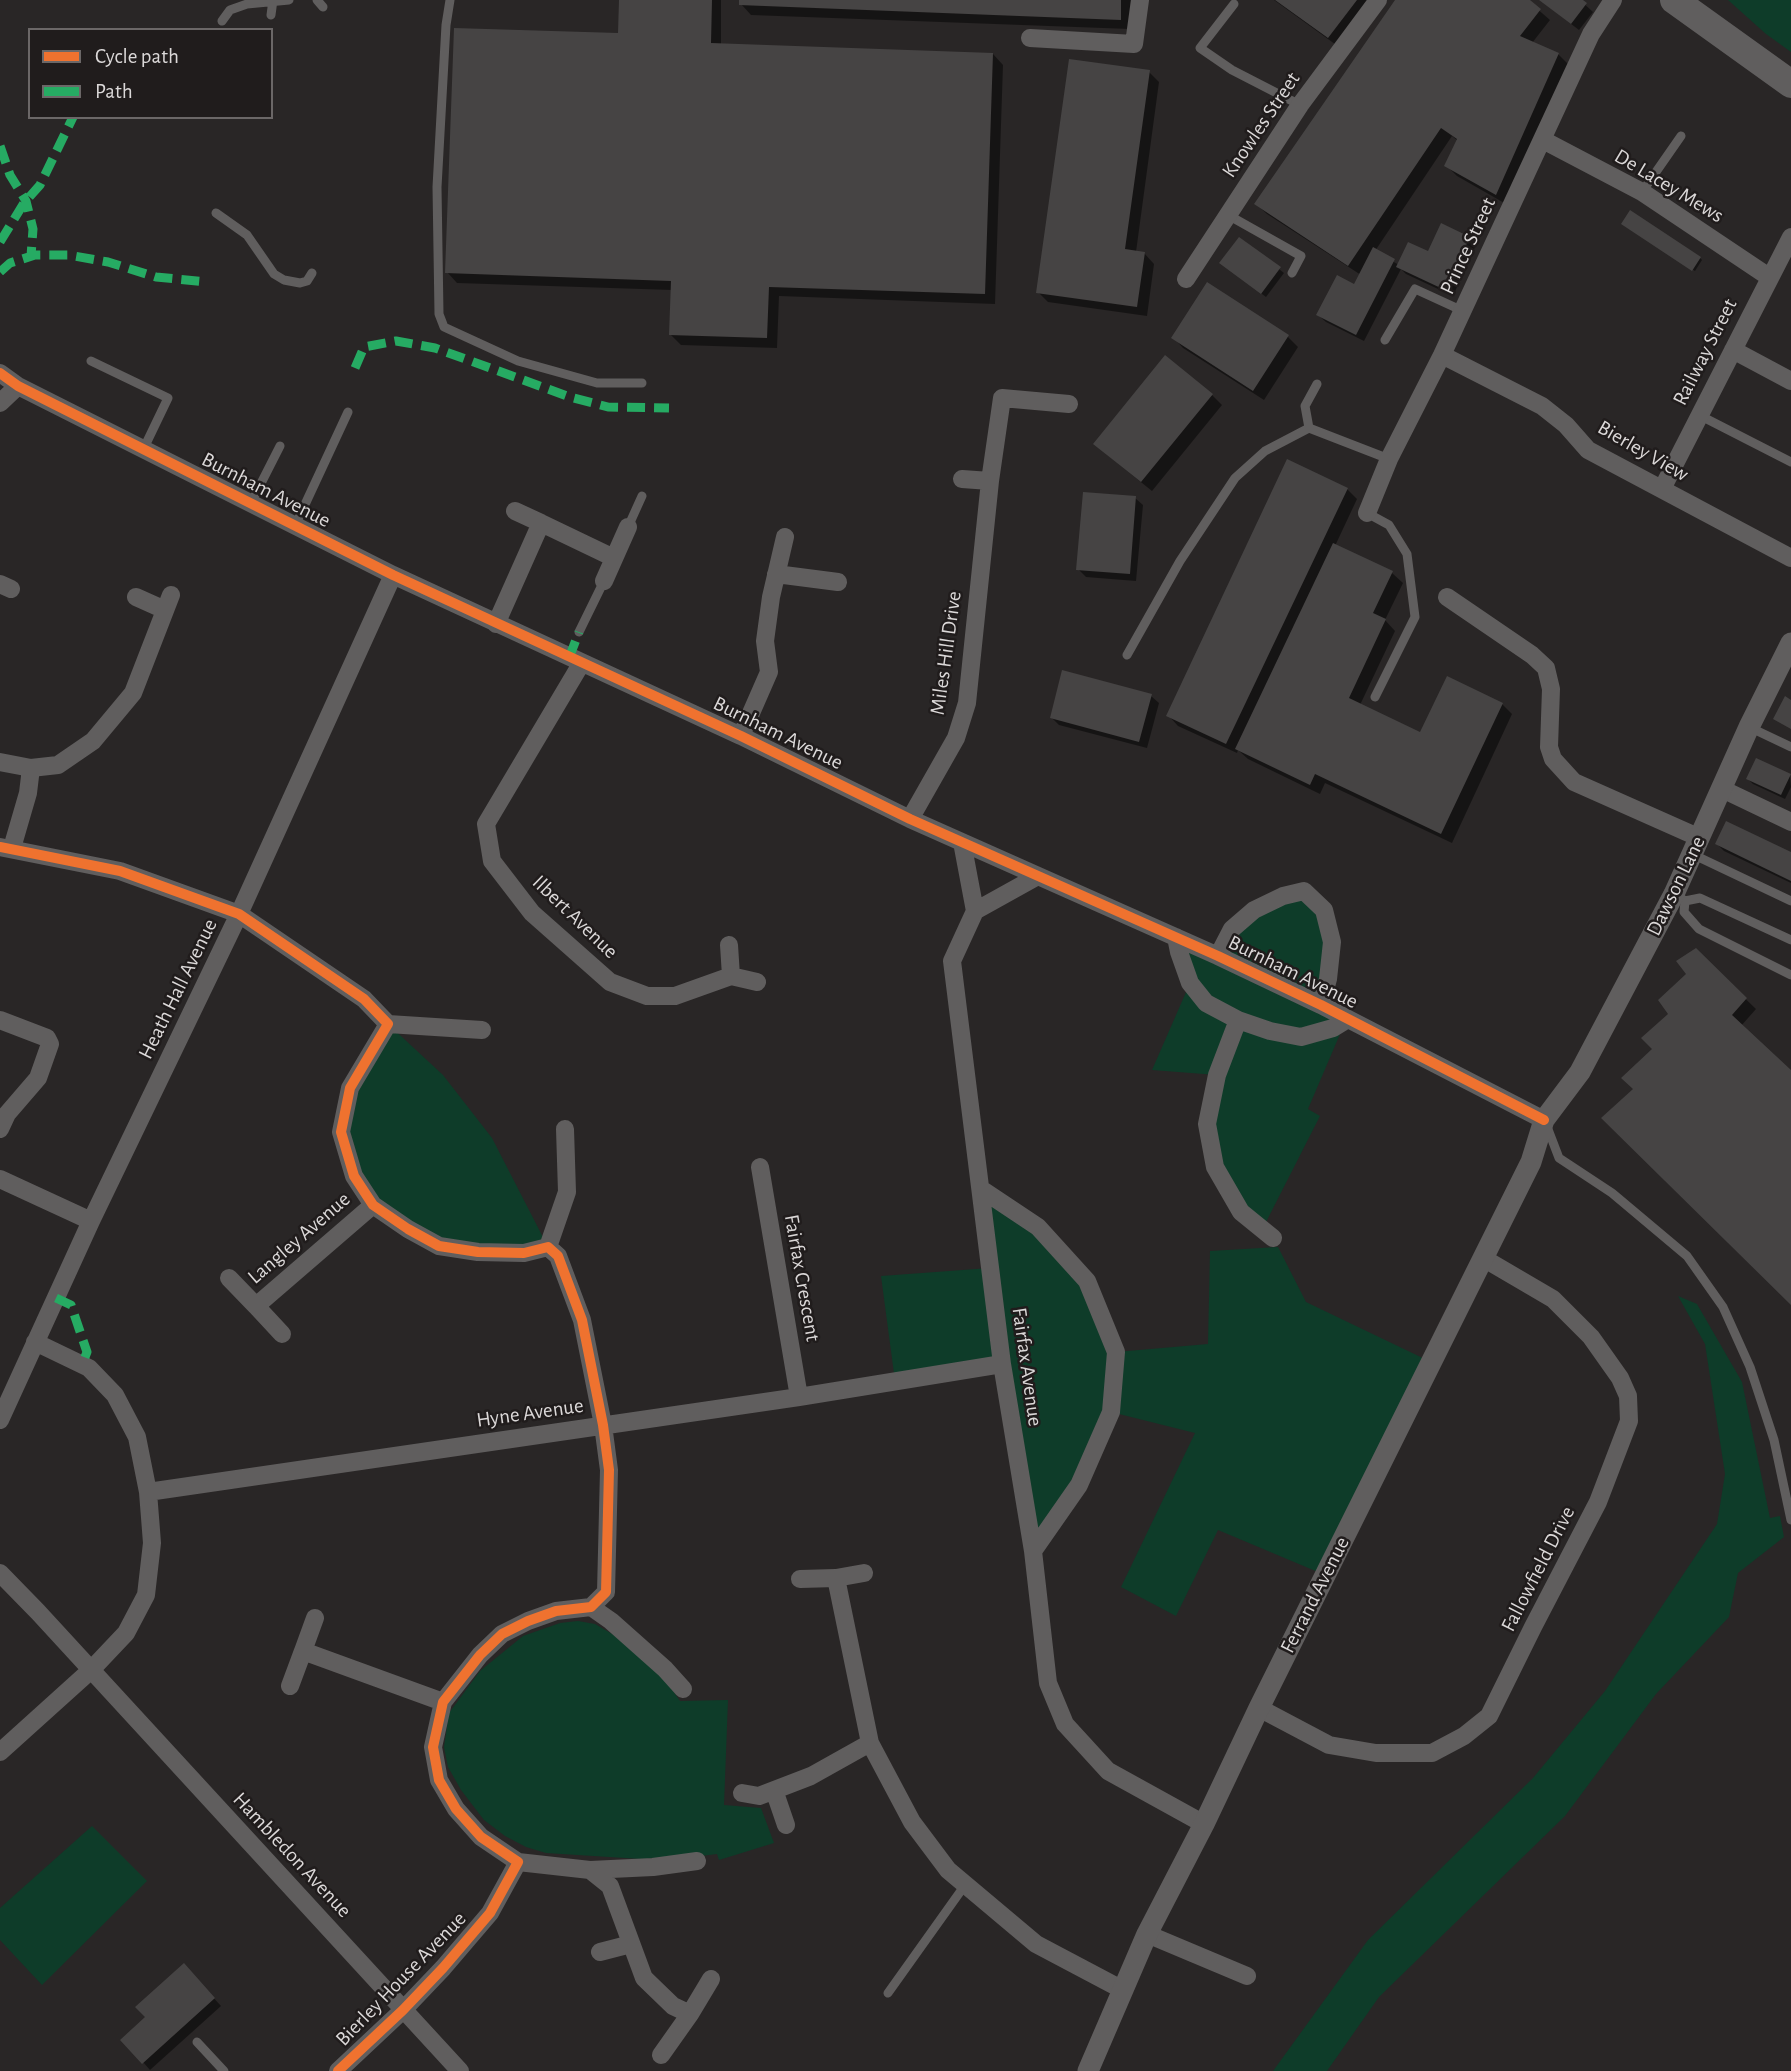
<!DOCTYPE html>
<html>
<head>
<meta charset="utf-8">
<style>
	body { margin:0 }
	#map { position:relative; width:1791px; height:2071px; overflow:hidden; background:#292626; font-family:"Alegreya Sans",sans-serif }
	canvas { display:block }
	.legend { position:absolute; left:28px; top:28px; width:245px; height:91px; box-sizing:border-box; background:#201c1c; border:2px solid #6b6767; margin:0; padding:9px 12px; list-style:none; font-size:21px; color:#dbd8d8 }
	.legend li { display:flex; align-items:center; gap:14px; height:35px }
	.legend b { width:35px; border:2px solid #6b6767 }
</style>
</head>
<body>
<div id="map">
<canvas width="1791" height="2071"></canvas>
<ul class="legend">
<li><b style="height:9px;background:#ef722f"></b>Cycle path</li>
<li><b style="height:9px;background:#26ab63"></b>Path</li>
</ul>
</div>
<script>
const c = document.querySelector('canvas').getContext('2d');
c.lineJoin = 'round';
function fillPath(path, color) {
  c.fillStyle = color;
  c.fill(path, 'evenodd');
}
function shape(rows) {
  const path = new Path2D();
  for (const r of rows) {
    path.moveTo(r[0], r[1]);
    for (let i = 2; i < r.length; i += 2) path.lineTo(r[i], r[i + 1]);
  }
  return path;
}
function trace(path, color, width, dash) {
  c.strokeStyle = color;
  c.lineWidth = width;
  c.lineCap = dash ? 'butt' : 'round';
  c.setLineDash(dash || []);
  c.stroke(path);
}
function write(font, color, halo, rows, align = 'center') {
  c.font = font + ' "Alegreya Sans",sans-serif';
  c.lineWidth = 5;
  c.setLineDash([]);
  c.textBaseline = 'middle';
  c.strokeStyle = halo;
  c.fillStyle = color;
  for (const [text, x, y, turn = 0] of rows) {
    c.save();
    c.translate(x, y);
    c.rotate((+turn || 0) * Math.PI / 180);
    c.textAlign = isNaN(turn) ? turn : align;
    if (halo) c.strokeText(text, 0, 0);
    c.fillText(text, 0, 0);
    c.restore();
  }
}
const green = shape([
	[1728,0,1791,0,1791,52,1766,34],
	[1304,891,1332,942,1321,1005,1346,1020,1308,1109,1320,1116,1263,1228,1215,1167,1217,1075,1152,1070,1190,983,1176,937,1218,956,1232,929],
	[388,1024,443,1075,492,1138,548,1247,439,1246,373,1205,341,1132,350,1088],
	[981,1189,1087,1281,1116,1352,1208,1344,1210,1251,1278,1247,1306,1302,1431,1362,1325,1575,1218,1530,1176,1616,1121,1587,1195,1433,1111,1412,1033,1551,1002,1364,895,1381,881,1276,990,1268],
	[1678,1296,1697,1304,1742,1382,1770,1518,1780,1516,1784,1537,1738,1573,1729,1617,1656,1694,1565,1816,1379,1997,1327,2071,1273,2071,1368,1940,1533,1778,1605,1691,1717,1524,1725,1474,1705,1344],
	[578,1621,595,1624,631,1645,662,1675,680,1701,728,1700,724,1805,761,1808,774,1843,719,1860,717,1854,685,1858,641,1859,546,1853,526,1847,505,1836,484,1820,461,1790,448,1767,444,1747,449,1713,480,1671,523,1636,560,1623],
	[92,1826,147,1881,42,1985,0,1940,0,1908]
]);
const shadow = shape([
	[621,0,721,0,721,45,993,54,1003,65,995,304,779,296,777,348,681,345,670,334,672,290,457,283,447,272,619,35],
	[741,0,1131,0,1130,29,751,15,741,4],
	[1274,0,1374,0,1339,47],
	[1397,0,1527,0,1550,20,1532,43,1558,54,1568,64,1506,204,1457,176,1447,166,1458,141,1452,136,1375,251,1399,265,1469,238,1476,245,1453,296,1406,274,1401,269,1364,341,1326,322,1318,315,1355,287,1361,275,1267,214,1256,204],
	[1540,0,1580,0,1593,12,1579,30],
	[1149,72,1159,82,1136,252,1144,253,1154,264,1147,316,1048,302,1038,292],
	[1630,212,1700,258,1702,260,1695,271,1625,225],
	[1226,267,1279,269,1284,273,1266,297],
	[1208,284,1288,337,1298,347,1264,400,1183,348,1173,337],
	[1212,395,1222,405,1152,491,1106,454],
	[1347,489,1357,499,1335,546,1392,573,1403,583,1385,620,1395,631,1360,705,1421,734,1502,704,1512,714,1452,843,1325,783,1320,794,1248,759,1238,750,1237,753,1178,726,1168,715],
	[1135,498,1143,505,1136,581,1086,577,1078,569],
	[1151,696,1159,703,1147,748,1059,725,1052,718],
	[1790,776,1791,787,1785,799,1753,784,1748,779],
	[1717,844,1791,854,1791,883,1724,851],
	[1695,950,1756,1009,1741,1026,1791,1072,1791,1302,1635,1089,1688,974],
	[191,1973,221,2006,150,2070,143,2062]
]);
const building = shape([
	[619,0,712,0,711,43,993,53,985,294,769,287,767,338,669,335,671,281,445,273,454,28,618,33],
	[739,0,1121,0,1121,20,739,5],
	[1275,0,1357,0,1328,38],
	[1395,0,1530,0,1541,9,1520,36,1559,53,1496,195,1444,166,1457,139,1441,128,1348,266,1254,204],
	[1539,0,1583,0,1587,3,1571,24],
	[1069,59,1150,70,1125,249,1145,252,1137,307,1036,293],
	[1630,210,1701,257,1692,271,1621,224],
	[1441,223,1470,237,1445,290,1396,267,1408,242,1428,251],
	[1239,237,1281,267,1261,294,1219,263],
	[1373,247,1395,259,1356,335,1316,315,1337,275,1354,284],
	[1207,282,1289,335,1253,391,1171,338],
	[1165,355,1213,394,1141,482,1093,444],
	[1287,459,1348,488,1226,744,1166,716],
	[1083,492,1136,496,1130,574,1076,570],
	[1333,543,1393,571,1373,613,1386,619,1349,698,1420,732,1447,676,1503,703,1441,834,1315,774,1310,785,1235,749],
	[1062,670,1152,694,1139,742,1050,718],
	[1785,696,1791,700,1791,729,1773,719],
	[1756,758,1791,774,1781,795,1746,779],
	[1726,821,1791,852,1791,881,1715,844],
	[1696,948,1747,998,1732,1015,1791,1070,1791,1305,1601,1118,1633,1089,1621,1078,1652,1049,1641,1038,1668,1014,1658,1000,1686,974,1676,961],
	[184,1963,215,1998,142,2064,120,2040,145,2017,135,2007]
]);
const service = shape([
	[317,0,323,7],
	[450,0,446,25,437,187,439,314,444,327,518,361,597,383,642,383],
	[1234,4,1200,48,1232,70,1300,105],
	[271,15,273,0],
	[222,21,230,10,247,4,289,0],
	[1642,192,1681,136],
	[216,213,247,235,274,274,284,280,300,283,307,281,312,273],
	[1228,215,1301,256,1292,273],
	[1385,340,1415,289,1463,311],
	[91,361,168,398,143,450],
	[1699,415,1791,462],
	[1309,428,1305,406,1317,384],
	[251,503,280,446],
	[1367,513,1389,525,1407,554,1415,617,1375,697],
	[295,526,348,412],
	[628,527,642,496],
	[579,632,604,581],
	[1127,655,1180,561,1235,478,1265,451,1309,428,1389,459],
	[1749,727,1791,747],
	[1692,854,1791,901],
	[1681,898,1685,901,1700,898,1791,940],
	[1685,901,1684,912,1699,929,1791,975],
	[1546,1124,1559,1158,1612,1193,1687,1256,1723,1307,1750,1367,1774,1440,1791,1520],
	[888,1993,965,1885],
	[197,2042,224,2071]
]);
const minor = shape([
	[1030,38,1134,44,1140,0],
	[1543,140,1642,192,1769,277],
	[1186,279,1300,105,1378,0],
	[1733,350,1791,381],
	[1442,355,1542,406,1566,425,1588,450,1791,558],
	[0,373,18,386,393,575,741,736,910,819,1218,956,1321,1005,1544,1120],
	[0,403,18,386],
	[962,479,990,481,1002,398,1069,404],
	[1662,489,1791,237],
	[515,511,541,523],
	[1367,513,1389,459,1442,355,1591,34,1613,0],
	[776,574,838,582],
	[604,581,628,527],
	[0,584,11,589],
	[136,597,165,610],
	[1447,597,1532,655,1546,668,1551,689,1549,747,1553,759,1574,782,1700,838],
	[496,624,541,523,614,558],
	[581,664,486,824,492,861,532,913,610,982,647,996,675,996,731,976,729,945],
	[741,736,769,672,765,641,771,597,785,537],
	[0,762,31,768,58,765,93,741,133,693,171,595],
	[1722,789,1791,822],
	[910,819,956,738,967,703,990,481],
	[962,842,975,911,952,961,1002,1364,1033,1551,1048,1683,1065,1724,1108,1771,1204,1824],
	[0,847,120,871,239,914,364,999,388,1024,350,1088,341,1132,354,1176,373,1205,408,1229,439,1246,478,1252,524,1253,548,1247,558,1256,582,1320,603,1425,609,1470,606,1592,591,1607,556,1611,528,1621,502,1634,480,1655,443,1702,433,1747,439,1780,456,1809,481,1837,518,1862,490,1913,443,1968,403,2010,338,2071],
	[12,848,28,793,31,768],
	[975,911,1038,876],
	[1176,937,1179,952,1190,983,1206,1003,1238,1020,1270,1031,1301,1037,1333,1028,1346,1020],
	[1218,956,1232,929,1254,910,1283,896,1304,891,1324,910,1332,942,1328,979,1321,1005],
	[731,976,757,982],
	[0,1020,47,1038,50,1044,38,1078,7,1114,0,1129],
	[1238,1020,1217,1075,1207,1124,1215,1167,1241,1212,1273,1238],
	[388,1024,482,1030],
	[760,1167,799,1397],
	[0,1179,91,1221],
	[981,1189,1038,1227,1087,1281,1116,1352,1111,1412,1079,1485,1033,1551],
	[548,1247,567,1192,565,1129],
	[229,1278,256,1306,373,1205],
	[256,1306,282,1334],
	[0,1420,91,1221,239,914,393,575],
	[148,1492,799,1397,1002,1364],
	[0,1573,38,1612,460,2071],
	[836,1578,864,1573],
	[800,1579,836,1578,870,1743,912,1822,948,1870,1036,1944,1123,1990],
	[591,1607,611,1621,665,1669,683,1689],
	[315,1618,303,1651,443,1702],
	[290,1686,303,1651],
	[1259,1708,1329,1745,1376,1753,1432,1753,1464,1736,1489,1716,1533,1627,1598,1502,1629,1421,1628,1396,1620,1378,1591,1337,1553,1299,1483,1258],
	[0,1752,91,1670,126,1633,146,1595,152,1543,148,1492,137,1437,115,1395,89,1368,35,1342],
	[774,1790,786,1825],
	[742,1793,759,1796,811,1776,870,1743],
	[518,1862,590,1870,653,1867,697,1861],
	[590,1870,610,1886,644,1978,673,2006,690,2014,711,1979],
	[1147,1934,1247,1976],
	[600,1952,631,1944],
	[661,2055,690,2014]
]);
const tertiary = shape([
	[1088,2071,1147,1934,1204,1824,1259,1708,1531,1162,1544,1120,1580,1072,1674,894,1749,727,1791,643]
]);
const trunk = shape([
	[1674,0,1791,84]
]);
const quiet = shape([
	[0,146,10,175,26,201,33,229,31,256],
	[0,242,24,203,40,185,73,117],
	[0,272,10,263,35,255,68,255,108,262,156,277,208,282],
	[355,368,364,347,396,341,435,348,570,397,608,407,669,408],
	[569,658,579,632],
	[56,1298,71,1305,87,1352,82,1365]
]);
const cycleway = shape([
	[0,373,18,386,393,575,741,736,910,819,1218,956,1321,1005,1544,1120],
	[0,847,120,871,239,914,364,999,388,1024,350,1088,341,1132,354,1176,373,1205,408,1229,439,1246,478,1252,524,1253,548,1247,558,1256,582,1320,603,1425,609,1470,606,1592,591,1607,556,1611,528,1621,502,1634,480,1655,443,1702,433,1747,439,1780,456,1809,481,1837,518,1862,490,1913,443,1968,403,2010,338,2071]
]);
const streetNames = [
	["Knowles Street",1261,125,-56],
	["De Lacey Mews",1669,186,31],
	["Prince Street",1468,246,-65],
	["Railway Street",1705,352,-63],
	["Bierley View",1643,451,30],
	["Burnham Avenue",266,490,27],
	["Miles Hill Drive",946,653,-82],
	["Burnham Avenue",778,733,26],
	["Dawson Lane",1676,886,-64],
	["Ilbert Avenue",575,917,44],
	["Burnham Avenue",1293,972,26],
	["Heath Hall Avenue",178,989,-64],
	["Langley Avenue",299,1238,-41],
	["Fairfax Crescent",802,1278,80],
	["Fairfax Avenue",1027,1367,82],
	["Hyne Avenue",530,1413,-8],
	["Fallowfield Drive",1538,1569,-63],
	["Ferrand Avenue",1315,1595,-63],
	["Hambledon Avenue",292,1855,47],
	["Bierley House Avenue",401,1979,-46]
];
fillPath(green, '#0e3c29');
fillPath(shadow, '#0007');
fillPath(building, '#464444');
trace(service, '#605e5e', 9);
trace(minor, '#605e5e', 18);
trace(tertiary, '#605e5e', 21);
trace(trunk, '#605e5e', 28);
trace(quiet, '#26ab63', 9, [18, 9]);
trace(cycleway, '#ef722f', 10);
write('21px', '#dbd8d8', '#201c1c', streetNames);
</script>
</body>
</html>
